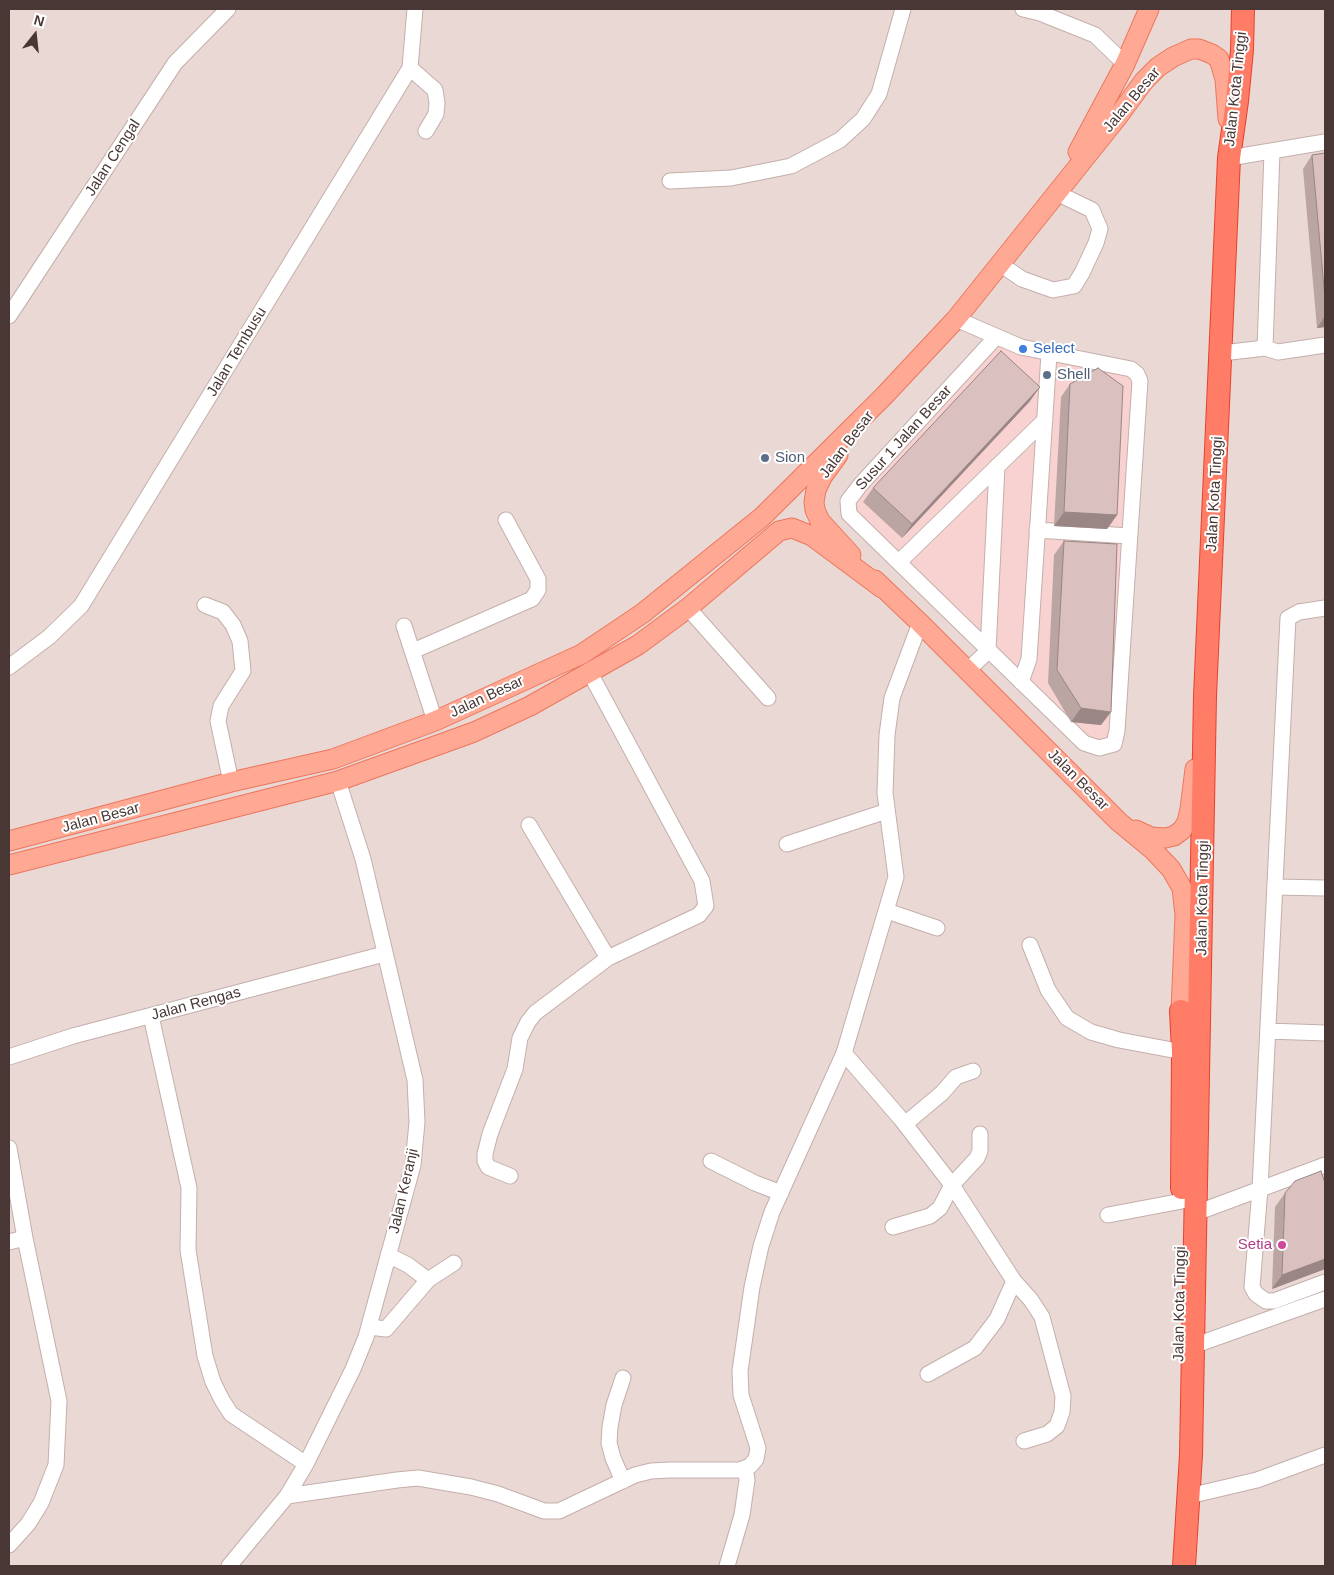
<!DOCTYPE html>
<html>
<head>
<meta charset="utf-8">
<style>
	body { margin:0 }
	#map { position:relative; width:1334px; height:1575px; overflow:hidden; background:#f5e9e7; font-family:Arial,sans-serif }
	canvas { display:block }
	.frame { position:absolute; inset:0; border:10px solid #483735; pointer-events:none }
	.north { position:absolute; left:10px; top:10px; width:50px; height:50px; -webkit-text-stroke:4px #fff; paint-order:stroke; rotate:16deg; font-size:14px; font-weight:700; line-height:20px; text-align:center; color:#483735 }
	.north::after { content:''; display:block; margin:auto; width:18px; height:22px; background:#483735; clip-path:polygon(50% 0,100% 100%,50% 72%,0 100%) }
</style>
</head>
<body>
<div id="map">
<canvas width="1334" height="1575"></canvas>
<div class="frame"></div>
<div class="north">N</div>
</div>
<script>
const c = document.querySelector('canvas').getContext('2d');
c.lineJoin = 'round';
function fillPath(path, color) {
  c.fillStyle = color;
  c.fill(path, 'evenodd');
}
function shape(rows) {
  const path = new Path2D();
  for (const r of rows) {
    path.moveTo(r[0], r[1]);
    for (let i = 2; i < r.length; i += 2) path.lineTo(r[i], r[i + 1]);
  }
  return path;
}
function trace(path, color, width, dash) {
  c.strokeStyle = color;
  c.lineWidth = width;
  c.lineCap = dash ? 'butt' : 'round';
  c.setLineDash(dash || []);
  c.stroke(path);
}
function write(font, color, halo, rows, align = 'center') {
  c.font = font + ' Arial,sans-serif';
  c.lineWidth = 4;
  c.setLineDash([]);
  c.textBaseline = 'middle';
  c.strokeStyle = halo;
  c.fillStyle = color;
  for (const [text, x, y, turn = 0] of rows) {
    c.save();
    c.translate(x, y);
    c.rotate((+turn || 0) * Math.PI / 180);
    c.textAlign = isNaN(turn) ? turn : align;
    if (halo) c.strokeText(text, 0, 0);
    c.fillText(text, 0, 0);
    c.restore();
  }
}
const residential = shape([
	[9,9,1325,9,1325,1566,9,1566]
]);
const commercial = shape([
	[994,331,1030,344,1141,371,1123,731,1100,753,843,499]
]);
const minor = shape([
	[1023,9,1040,13,1095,35,1125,64],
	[410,68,435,90,437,103,436,114,426,131],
	[1229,158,1325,142],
	[670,181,731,178,791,166,840,140,863,119,879,94,903,9],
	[1000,264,1022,279,1053,290,1074,286,1082,273,1096,243,1100,229,1092,210,1057,193],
	[9,316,175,63,228,9],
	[956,319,1021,347,1131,369,1137,374,1140,381,1117,731,1114,744,1099,748,1084,743,849,514,848,501,861,484,996,337],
	[1265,348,1278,352,1325,345],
	[1222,353,1265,348,1272,152],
	[1037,530,1129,536],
	[899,562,1045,420],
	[205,605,223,612,233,625,240,641,243,671,221,706,218,721,231,782],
	[688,608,768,698],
	[1325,608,1299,612,1288,618,1260,1189,1252,1287,1256,1294,1266,1301,1274,1301,1325,1282],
	[404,626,435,721],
	[413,651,532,599,538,590,538,579,506,520],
	[9,667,49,637,81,606,410,68,415,9],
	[967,671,988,651,997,466],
	[1021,682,1029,659,1049,354],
	[529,825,608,958],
	[787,844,887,811],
	[1275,887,1325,888],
	[887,911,937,928],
	[1030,945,1048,990,1067,1018,1091,1032,1119,1040,1183,1052],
	[151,1016,189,1188,188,1250,205,1356,213,1382,222,1400,231,1414,306,1464],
	[1268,1031,1325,1033],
	[844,1053,901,1119,952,1185,1014,1281,997,1319,975,1348,928,1374],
	[9,1057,73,1036,384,954],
	[905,1124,942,1093,956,1077,973,1071],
	[9,1148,25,1238,59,1401,56,1465,41,1503,28,1524,9,1545],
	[711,1161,755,1183,781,1193],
	[510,1176,488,1167,485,1161,485,1154,490,1134,515,1069,520,1038,528,1022,535,1013,608,958,699,915,706,906,702,881,590,673],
	[1196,1213,1325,1165],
	[1108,1215,1182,1201],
	[893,1227,930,1216,940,1208,952,1185,977,1158,980,1151,980,1134],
	[9,1242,25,1238],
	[388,1255,408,1265,428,1280],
	[1014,1281,1031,1300,1042,1317,1063,1396,1062,1412,1057,1426,1047,1434,1024,1441],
	[369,1327,386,1329,428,1280,454,1263],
	[1193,1346,1325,1299],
	[623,1378,614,1405,610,1427,609,1443,613,1458,623,1481],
	[287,1496,397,1480,418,1478,471,1487,498,1494,544,1511,559,1511,635,1475,651,1471,670,1470,740,1470,750,1466,756,1459,758,1448,741,1395,740,1371,752,1287,761,1246,772,1212,844,1053,896,877,885,793,887,735,892,698,920,623],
	[1189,1496,1257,1480,1325,1455],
	[229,1566,287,1496,306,1464,353,1369,366,1337,413,1165,417,1122,415,1080,363,859,338,781],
	[727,1566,742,1515,747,1480,745,1468]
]);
const major = shape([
	[1078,152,1125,64,1149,9],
	[838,455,822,477,816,490,814,502,815,510,820,521,851,555],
	[875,580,920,623,1119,822,1153,850,1171,869,1182,888,1185,915,1181,1011],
	[1136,830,1151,837,1165,838,1174,836,1182,830,1187,822,1190,809,1195,769],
	[9,841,231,782,333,759,435,721,582,654,643,613,762,517,883,397,956,319,1116,119,1144,81,1158,67,1173,57,1191,49,1199,49,1212,54,1219,59,1225,79,1228,119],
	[9,865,338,781,474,732,530,706,638,645,688,608,779,531,792,528,812,536,882,588]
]);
const highway = shape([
	[1181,1011,1183,1052,1182,1188],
	[1184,1566,1191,1455,1205,696,1229,158,1237,101,1242,50,1243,9]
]);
const wall = shape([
	[1325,153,1325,327,1317,328,1303,169,1312,155],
	[1070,384,1117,515,1107,529,1054,526,1061,397],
	[1030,401,902,538,863,502,873,488],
	[1064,541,1101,725,1071,722,1048,683,1054,555],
	[1325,1183,1325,1269,1272,1289,1275,1207,1285,1193]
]);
const shadedWall = shape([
	[1325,316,1325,327,1317,328],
	[1040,387,1030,401,902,538,912,524],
	[1064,512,1117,515,1107,529,1054,526],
	[1081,708,1111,712,1101,725,1071,722],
	[1325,1259,1325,1269,1272,1289,1282,1275]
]);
const building = shape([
	[1325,153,1325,299,1312,155,1325,153],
	[1001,351,1040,387,912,524,873,488,1001,351],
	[1098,368,1123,386,1117,515,1064,512,1070,384,1098,368],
	[1064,541,1117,544,1111,712,1081,708,1057,670,1064,541],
	[1321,1171,1325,1183,1325,1259,1282,1275,1285,1193,1295,1181,1321,1171]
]);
const markers = [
	[1023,349,5,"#3f7fe0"],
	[1047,375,5,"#5c6f8a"],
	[765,458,5,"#5c6f8a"],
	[1282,1245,5,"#d1479c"]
];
const streetNames = [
	["Jalan Kota Tinggi",1236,89,-84],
	["Jalan Besar",1132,100,-50],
	["Jalan Cengal",113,158,-57],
	["Jalan Tembusu",237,352,-59],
	["Susur 1 Jalan Besar",904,438,-48],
	["Jalan Besar",847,445,-53],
	["Jalan Kota Tinggi",1215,494,-87],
	["Jalan Besar",487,697,-25],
	["Jalan Besar",1078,780,45],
	["Jalan Besar",101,818,-15],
	["Jalan Kota Tinggi",1203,898,-89],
	["Jalan Rengas",196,1004,-15],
	["Jalan Keranji",404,1191,-77],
	["Jalan Kota Tinggi",1180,1304,-89]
];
const shopNames = [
	["Select",1033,349]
];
const serviceNames = [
	["Shell",1057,375],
	["Sion",775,458]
];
const hotelNames = [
	["Setia",1272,1245]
];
fillPath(residential, '#e9d8d4');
fillPath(commercial, '#f8d2d0');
trace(minor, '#c4afab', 17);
trace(major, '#ed765d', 21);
trace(highway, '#e9402c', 24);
trace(minor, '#fff', 15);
trace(major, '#ffa995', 19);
trace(highway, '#ff7d67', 22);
fillPath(wall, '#bba5a3');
fillPath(shadedWall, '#998685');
fillPath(building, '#dac0be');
trace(building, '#998685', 1);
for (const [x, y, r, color] of markers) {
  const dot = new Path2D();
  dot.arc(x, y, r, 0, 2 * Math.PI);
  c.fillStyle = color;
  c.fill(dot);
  trace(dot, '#fff', 2);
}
write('15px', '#483735', '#fff', streetNames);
write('15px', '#366cbe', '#fff', shopNames, 'left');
write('15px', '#4e5e75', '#fff', serviceNames, 'left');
write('15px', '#b23c85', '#fff', hotelNames, 'right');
</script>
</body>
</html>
